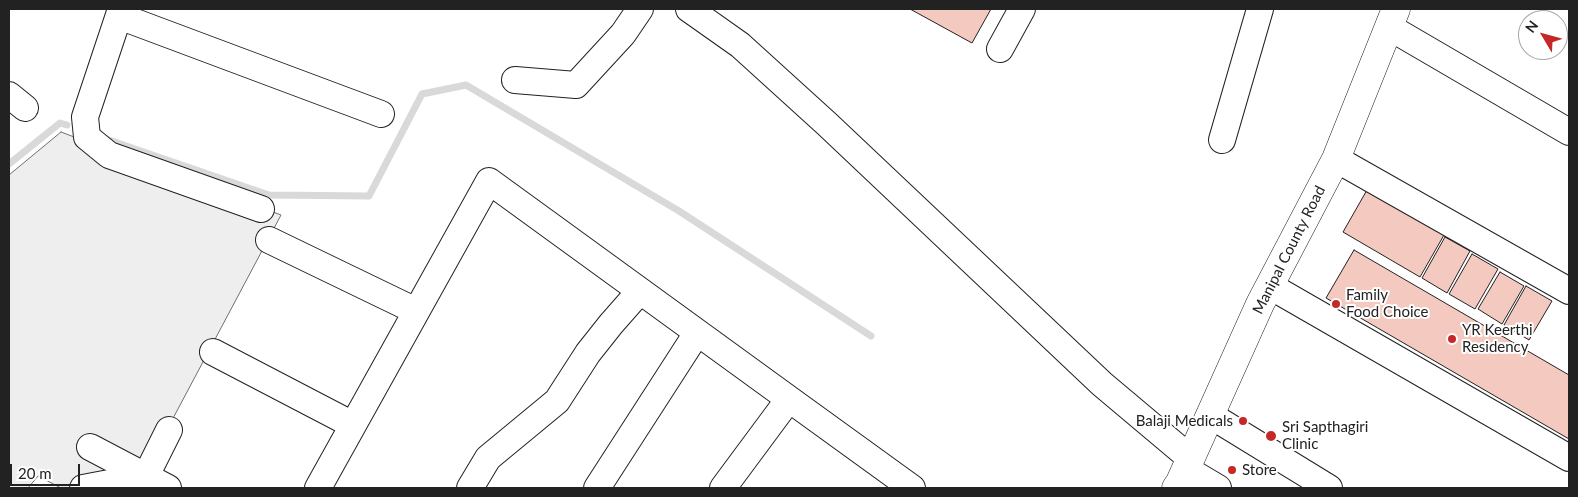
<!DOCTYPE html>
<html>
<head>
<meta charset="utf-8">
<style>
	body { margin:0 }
	#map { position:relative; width:1578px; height:497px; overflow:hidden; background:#fff; font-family:Lato,sans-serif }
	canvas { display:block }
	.frame { position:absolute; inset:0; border:10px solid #222; pointer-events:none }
	.north { position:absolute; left:1518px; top:10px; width:50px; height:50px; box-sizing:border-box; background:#fff; border:1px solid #a7a7a7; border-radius:50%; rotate:307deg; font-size:14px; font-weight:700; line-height:20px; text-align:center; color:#222 }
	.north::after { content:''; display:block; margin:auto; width:18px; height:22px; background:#c62828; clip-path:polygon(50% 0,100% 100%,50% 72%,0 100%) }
	.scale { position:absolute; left:10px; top:464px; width:70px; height:22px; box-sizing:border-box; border:2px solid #222; border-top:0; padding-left:6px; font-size:15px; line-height:18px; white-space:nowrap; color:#222; -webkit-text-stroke:4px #fff; paint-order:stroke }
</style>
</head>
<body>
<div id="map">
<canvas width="1578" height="497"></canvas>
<div class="frame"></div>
<div class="north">N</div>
<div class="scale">20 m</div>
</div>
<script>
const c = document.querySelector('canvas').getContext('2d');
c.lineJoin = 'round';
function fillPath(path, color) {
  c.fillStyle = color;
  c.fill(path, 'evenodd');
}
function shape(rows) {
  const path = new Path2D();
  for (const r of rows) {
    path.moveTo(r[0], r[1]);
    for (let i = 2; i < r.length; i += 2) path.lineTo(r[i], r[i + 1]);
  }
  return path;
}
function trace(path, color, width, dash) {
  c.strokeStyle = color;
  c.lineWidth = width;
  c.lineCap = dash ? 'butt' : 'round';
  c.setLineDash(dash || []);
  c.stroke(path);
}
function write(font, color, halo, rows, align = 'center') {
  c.font = font + ' Lato,sans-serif';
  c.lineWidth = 4;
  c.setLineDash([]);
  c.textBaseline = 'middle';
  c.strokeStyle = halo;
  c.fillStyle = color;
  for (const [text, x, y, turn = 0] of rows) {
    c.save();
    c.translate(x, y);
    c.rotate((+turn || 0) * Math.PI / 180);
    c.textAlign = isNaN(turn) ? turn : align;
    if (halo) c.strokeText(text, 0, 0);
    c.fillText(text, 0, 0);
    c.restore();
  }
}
const green = shape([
	[61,132,281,215,136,488,61,488,38,476,28,488,9,488,9,175,61,132]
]);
const stream = shape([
	[106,139,269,195,369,196,422,94,466,85,679,211,871,336],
	[9,164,60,123,67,125]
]);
const building = shape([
	[910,9,991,9,972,43,910,9],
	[1367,190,1444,235,1420,277,1343,232,1367,190],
	[1445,237,1470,251,1447,293,1422,278,1445,237],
	[1354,250,1569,375,1569,439,1326,298,1354,250],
	[1472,254,1498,269,1475,309,1449,294,1472,254],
	[1500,272,1524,286,1502,324,1478,309,1500,272],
	[1526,286,1552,301,1529,340,1504,325,1526,286]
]);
const minor = shape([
	[121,9,85,117,87,137,109,155,261,209],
	[689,9,740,45,827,124,1102,384,1190,458],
	[119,16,381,114],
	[1389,27,1569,132],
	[1000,49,1022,9],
	[515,80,576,85,623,34,640,9],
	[9,95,25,108],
	[1222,140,1260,9],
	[1336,159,1569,291],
	[269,240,416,311],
	[1270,286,1569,458],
	[213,352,353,425],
	[1210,415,1329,488],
	[90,447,168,488],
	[1186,469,1218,488],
	[146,476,169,430],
	[83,488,146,476],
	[318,488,489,181,789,399],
	[470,488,488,458,557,401,588,353,611,324,640,291],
	[597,488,697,333],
	[723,488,789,399,912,488]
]);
const major = shape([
	[1176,488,1180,482,1260,304,1336,159,1396,9]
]);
const markers = [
	[1336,304,5,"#c62828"],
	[1452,339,5,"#c62828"],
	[1243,421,5,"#c62828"],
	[1271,436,6,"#c62828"],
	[1232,470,5,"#c62828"]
];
const streetNames = [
	["Manipal County Road",1289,250,-63]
];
const poiNames = [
	["Family",1346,295],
	["Food Choice",1346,312],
	["YR Keerthi",1462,330],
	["Residency",1462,347],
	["Balaji Medicals",1233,421,"right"],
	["Sri Sapthagiri",1282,427],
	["Clinic",1282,444],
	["Store",1242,470]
];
fillPath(green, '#eee');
trace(green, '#6f6f6f', 1);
trace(stream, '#d9d9d9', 7);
fillPath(building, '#f3c9c0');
trace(building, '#222', 1);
trace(minor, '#222', 28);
trace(major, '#222', 29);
trace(minor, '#fff', 26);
trace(major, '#fff', 28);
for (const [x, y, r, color] of markers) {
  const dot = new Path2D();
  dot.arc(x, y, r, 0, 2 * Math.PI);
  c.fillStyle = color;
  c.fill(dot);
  trace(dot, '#fff', 2);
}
write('15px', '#222', '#fff', streetNames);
write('15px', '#222', '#fff', poiNames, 'left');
</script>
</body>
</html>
